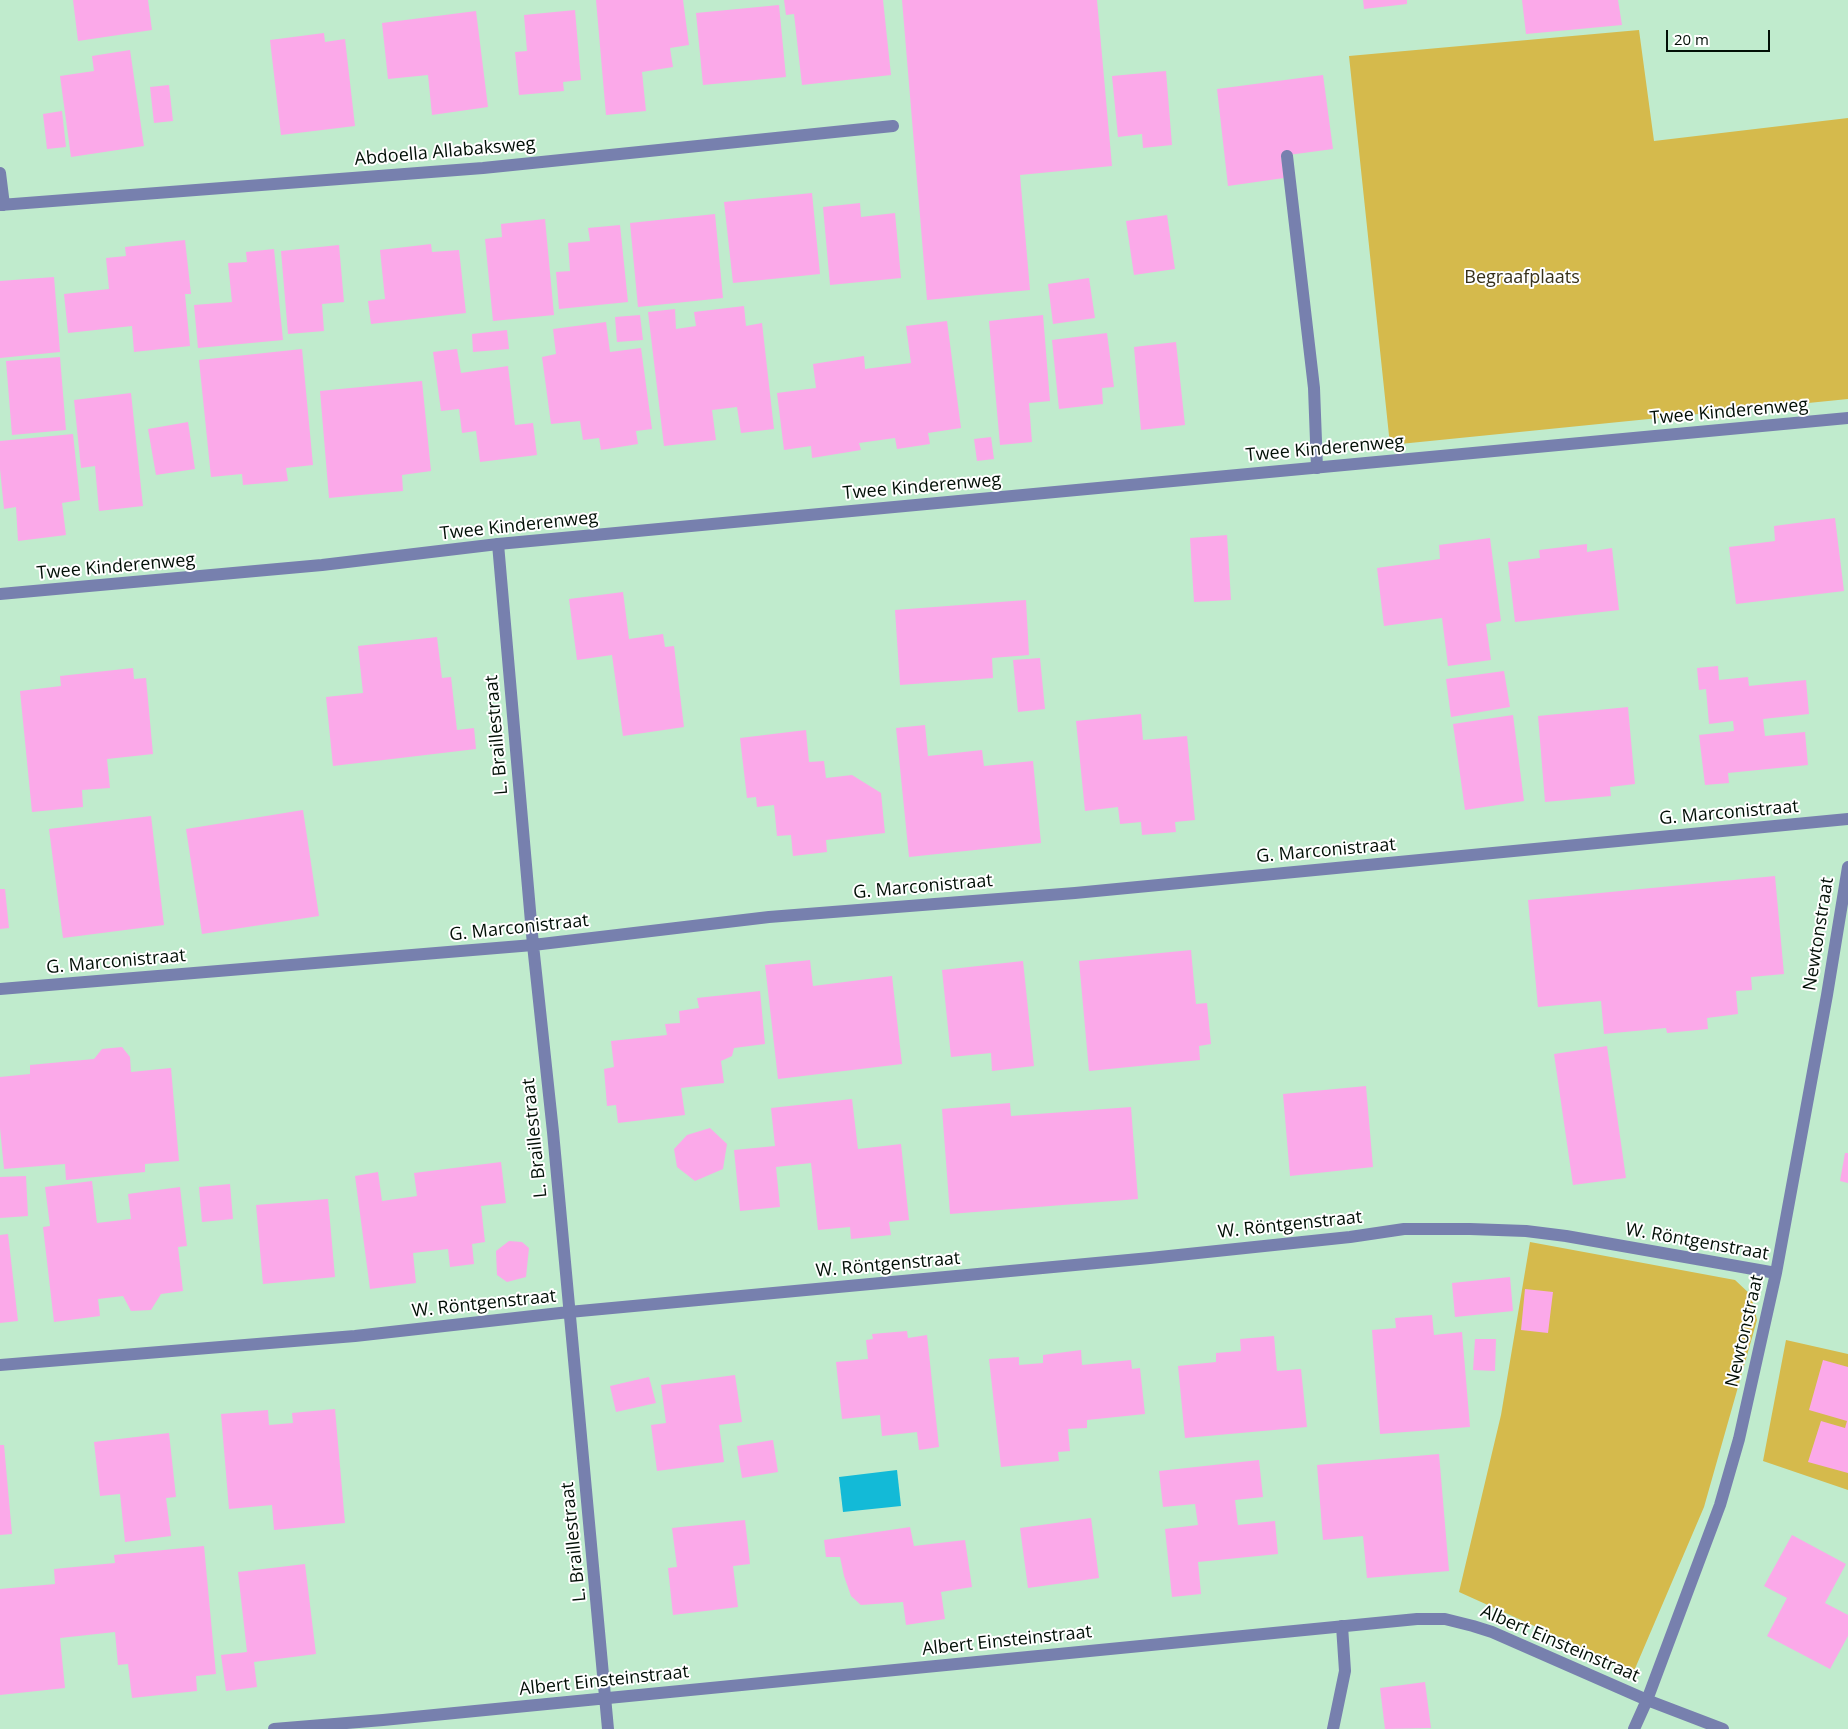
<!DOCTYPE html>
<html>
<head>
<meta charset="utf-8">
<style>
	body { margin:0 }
	#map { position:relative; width:1848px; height:1729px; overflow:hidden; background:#c0ebcd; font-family:"Open Sans",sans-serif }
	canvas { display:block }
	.scale { position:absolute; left:1666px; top:30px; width:104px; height:22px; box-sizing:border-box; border:2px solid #020f06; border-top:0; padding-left:6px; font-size:15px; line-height:18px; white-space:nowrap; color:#020f06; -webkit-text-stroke:4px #fff; paint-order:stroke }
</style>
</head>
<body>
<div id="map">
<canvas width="1848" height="1729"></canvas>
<div class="scale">20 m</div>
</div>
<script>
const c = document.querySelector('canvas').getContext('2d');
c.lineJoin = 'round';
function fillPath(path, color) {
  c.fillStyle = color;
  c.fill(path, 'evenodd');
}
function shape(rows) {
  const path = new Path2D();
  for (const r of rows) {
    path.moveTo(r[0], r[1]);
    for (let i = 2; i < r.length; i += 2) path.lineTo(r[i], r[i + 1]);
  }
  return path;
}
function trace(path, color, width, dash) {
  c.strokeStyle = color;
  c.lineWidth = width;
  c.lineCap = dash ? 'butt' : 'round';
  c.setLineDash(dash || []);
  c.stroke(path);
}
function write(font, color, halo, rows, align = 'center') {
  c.font = font + ' "Open Sans",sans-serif';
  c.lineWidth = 4;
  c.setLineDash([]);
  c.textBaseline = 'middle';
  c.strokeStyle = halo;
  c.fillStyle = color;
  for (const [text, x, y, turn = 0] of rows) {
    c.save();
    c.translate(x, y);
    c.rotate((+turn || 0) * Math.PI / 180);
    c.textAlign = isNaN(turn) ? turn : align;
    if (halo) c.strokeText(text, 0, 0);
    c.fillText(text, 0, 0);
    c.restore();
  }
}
const green = shape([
	[1639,30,1654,141,1848,118,1848,399,1390,445,1349,56],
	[1530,1242,1735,1280,1751,1295,1757,1320,1704,1507,1634,1671,1459,1592,1501,1415],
	[1786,1340,1848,1354,1848,1490,1763,1461]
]);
const water = shape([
	[897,1470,901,1506,843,1512,839,1477]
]);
const building = shape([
	[73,0,148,0,152,30,78,41],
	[596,0,683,0,689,45,670,48,673,67,642,72,646,111,606,115],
	[784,0,883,0,891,75,802,85,794,14,786,15],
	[902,0,1097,0,1112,166,1020,175,1030,290,927,300],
	[1363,0,1407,0,1407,4,1364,9],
	[1522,0,1618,0,1622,25,1526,34],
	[779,5,786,77,703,85,696,13],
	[575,10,581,80,563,82,564,91,519,95,515,52,527,51,524,15],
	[476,11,488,107,432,115,428,75,388,79,382,23],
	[324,33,325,42,345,39,355,126,281,135,270,40],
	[130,50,144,146,71,157,60,76,94,71,92,56],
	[1166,71,1172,145,1143,148,1142,134,1118,137,1112,76],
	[1323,75,1333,149,1281,156,1284,178,1228,186,1217,89],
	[169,85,173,121,154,123,150,87],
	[62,111,66,147,47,149,43,114],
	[812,193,820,274,733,283,724,202],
	[860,203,861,217,895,213,901,278,830,285,823,207],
	[715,214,723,298,638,307,630,223],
	[1167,215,1175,269,1134,275,1126,221],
	[545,219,554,315,493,321,485,239,502,237,501,224],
	[620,225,628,302,559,309,556,272,570,271,568,243,590,241,588,228],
	[185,240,191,294,185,294,190,346,134,352,132,326,68,333,64,294,109,289,106,258,126,256,125,247],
	[431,244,432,252,459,250,466,313,371,324,368,301,385,299,380,250],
	[339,245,344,302,322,304,324,331,288,334,281,251],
	[274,249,283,340,198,348,194,305,232,302,228,263,247,262,246,252],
	[54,277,60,352,0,358,0,281],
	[1089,278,1095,318,1053,324,1048,284],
	[744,306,746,326,762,323,774,429,741,433,737,407,712,410,716,440,664,446,648,312,675,309,676,329,696,326,694,312],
	[640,315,643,340,617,342,615,317],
	[1043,315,1050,401,1029,403,1032,442,1000,445,989,321],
	[947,321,961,428,928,433,930,444,897,449,895,438,859,443,861,450,812,458,811,446,784,450,777,393,816,388,813,364,864,356,865,369,911,363,906,326],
	[606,322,610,352,641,348,652,429,636,431,638,444,601,450,599,438,583,440,580,421,551,424,542,357,556,354,553,329],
	[507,330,509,349,473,352,472,334],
	[1107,333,1114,387,1102,388,1103,404,1059,409,1052,340],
	[1176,342,1185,425,1141,430,1134,347],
	[302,349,313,465,286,468,288,481,243,485,242,474,211,477,199,360],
	[457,349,461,373,508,366,515,425,533,423,537,455,480,462,476,431,462,433,459,409,441,411,433,352],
	[60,357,66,430,12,435,6,361],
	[422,381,431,471,402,475,403,491,329,498,320,391],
	[131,393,143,506,99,511,95,466,81,468,74,400],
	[188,422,195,469,156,475,148,429],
	[73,434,80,500,62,503,66,535,18,541,16,507,4,509,0,469,0,441],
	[991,437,994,459,977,461,974,439],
	[1835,518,1844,591,1736,604,1729,547,1775,541,1774,526],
	[1227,535,1231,600,1194,602,1190,538],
	[1490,538,1501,621,1486,624,1491,660,1448,666,1442,618,1384,626,1377,568,1440,559,1439,545],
	[1587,544,1587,552,1612,548,1619,610,1515,622,1508,562,1540,558,1539,550],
	[623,592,629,639,663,634,665,647,674,646,684,727,623,736,612,655,577,660,569,599],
	[1026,600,1029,655,992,658,993,678,900,685,895,610],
	[437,637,442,678,451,677,457,730,474,728,476,749,333,766,326,697,363,693,358,646],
	[1040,658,1045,709,1018,712,1013,660],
	[1718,666,1719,680,1748,677,1749,686,1806,680,1809,714,1763,719,1765,736,1805,732,1808,765,1728,773,1729,783,1705,785,1699,735,1734,731,1733,721,1709,724,1706,689,1699,690,1697,668],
	[133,668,134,679,146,678,153,754,107,759,110,788,82,790,83,807,32,812,20,691,61,686,60,676],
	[1504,671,1510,707,1451,717,1446,679],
	[1628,707,1635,784,1610,787,1611,796,1545,802,1538,716],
	[1141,714,1143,740,1187,736,1195,820,1175,822,1176,832,1142,835,1141,822,1120,824,1118,807,1085,811,1076,721],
	[1513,715,1524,801,1465,810,1453,724],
	[925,725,928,756,982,750,984,766,1033,761,1041,843,909,857,896,728],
	[806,730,809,762,824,761,826,778,852,775,881,793,885,833,826,840,827,852,793,856,791,835,777,836,774,805,757,807,756,797,747,798,740,738],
	[303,810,319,916,202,934,186,829],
	[151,816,164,925,63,938,49,829],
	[1775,876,1784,974,1751,977,1752,990,1736,991,1738,1014,1707,1018,1708,1029,1667,1033,1666,1028,1604,1034,1601,1001,1538,1007,1528,900],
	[0,889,5,889,9,928,0,929],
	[1191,950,1196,1004,1207,1003,1211,1044,1199,1046,1200,1060,1089,1071,1079,961],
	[810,960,813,986,892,976,902,1064,778,1079,765,965],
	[1023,961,1034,1066,992,1071,991,1053,951,1057,942,970],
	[760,991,765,1044,734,1048,732,1056,721,1061,724,1083,681,1088,685,1115,618,1123,616,1105,607,1106,604,1069,614,1067,611,1041,667,1035,665,1024,680,1023,679,1011,699,1008,697,998],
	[1607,1046,1626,1178,1573,1185,1554,1054],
	[122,1047,130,1057,131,1072,171,1068,179,1161,145,1164,145,1172,66,1180,65,1164,4,1169,0,1128,0,1077,30,1074,30,1065,94,1059,102,1049],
	[1366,1086,1373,1167,1290,1176,1283,1094],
	[852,1099,858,1149,901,1144,909,1220,889,1222,891,1235,851,1239,850,1227,818,1230,811,1163,776,1167,780,1207,740,1211,734,1150,775,1146,771,1108],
	[1010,1103,1011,1116,1131,1107,1138,1199,950,1214,942,1109],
	[710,1128,727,1144,723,1169,695,1181,677,1167,674,1149,687,1135],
	[1845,1153,1848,1153,1848,1183,1840,1181],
	[501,1162,506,1203,481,1206,485,1242,472,1244,474,1264,450,1267,448,1249,413,1253,416,1283,370,1289,355,1176,378,1172,382,1201,417,1196,414,1173],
	[26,1176,28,1216,0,1218,0,1177],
	[92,1181,97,1223,131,1219,128,1194,180,1187,187,1246,178,1247,183,1291,161,1294,151,1310,131,1311,123,1296,98,1299,100,1316,54,1322,43,1227,50,1226,45,1187],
	[230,1184,233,1219,202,1222,199,1187],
	[328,1199,335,1277,263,1284,256,1205],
	[8,1234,18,1321,0,1323,0,1235],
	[509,1241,522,1242,529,1248,526,1277,507,1282,497,1275,496,1251],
	[1510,1277,1513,1311,1455,1317,1452,1283],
	[1525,1289,1553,1292,1548,1333,1521,1330],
	[1432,1315,1434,1335,1462,1332,1470,1427,1380,1434,1372,1330,1396,1328,1395,1318],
	[907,1331,908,1338,927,1335,939,1447,919,1450,917,1432,882,1436,880,1415,842,1419,836,1362,868,1359,866,1340,873,1339,872,1334],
	[1274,1336,1277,1371,1301,1369,1307,1427,1185,1438,1178,1366,1216,1362,1216,1353,1241,1351,1240,1339],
	[1475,1339,1496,1339,1495,1371,1473,1370],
	[1081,1350,1082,1365,1131,1360,1132,1369,1140,1368,1145,1414,1087,1420,1087,1428,1068,1429,1070,1451,1058,1452,1059,1461,1001,1467,989,1359,1019,1357,1019,1365,1043,1363,1043,1355],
	[1823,1360,1848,1367,1848,1473,1808,1462,1821,1421,1845,1428,1847,1421,1809,1410],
	[735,1375,742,1422,719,1425,724,1462,657,1471,651,1425,666,1423,661,1385],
	[649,1377,656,1403,616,1412,610,1386],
	[335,1409,345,1523,274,1530,272,1505,229,1509,221,1414,268,1410,269,1425,293,1423,292,1413],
	[169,1433,176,1497,166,1498,171,1536,125,1542,120,1494,100,1496,94,1442],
	[773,1440,778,1472,742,1478,737,1446],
	[0,1445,4,1445,12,1534,0,1535],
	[1439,1454,1449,1571,1367,1578,1363,1536,1323,1540,1317,1465],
	[1259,1460,1263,1497,1235,1500,1238,1525,1275,1521,1278,1554,1198,1562,1201,1594,1172,1597,1165,1529,1198,1525,1195,1504,1163,1507,1159,1471],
	[1091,1518,1099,1578,1028,1588,1020,1528],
	[745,1520,750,1564,733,1566,738,1607,673,1615,668,1568,677,1567,672,1528],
	[910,1527,914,1546,965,1540,972,1587,941,1592,945,1619,906,1625,903,1602,861,1605,851,1596,844,1576,840,1557,826,1557,824,1540],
	[1792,1535,1846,1564,1825,1603,1848,1615,1848,1636,1830,1669,1767,1636,1787,1598,1764,1586],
	[204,1546,216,1674,196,1676,197,1691,132,1698,128,1664,118,1665,115,1632,60,1638,65,1688,0,1695,0,1589,55,1584,54,1569,115,1563,114,1555],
	[305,1564,316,1654,254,1662,257,1687,226,1691,221,1655,247,1652,238,1572],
	[1425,1682,1431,1728,1385,1729,1380,1688]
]);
const service = shape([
	[1287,156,1314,388,1317,468],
	[1333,1729,1345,1671,1342,1626]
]);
const minor = shape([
	[0,173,4,205],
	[0,205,483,168,893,126],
	[498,544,533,945,553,1132,608,1729],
	[0,989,533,945,769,917,1075,893,1848,819],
	[0,1365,355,1336,569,1312,1150,1258,1350,1237,1404,1229,1470,1229,1526,1231,1566,1236,1776,1273],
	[274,1729,383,1720,1417,1619,1445,1619,1473,1626,1492,1632,1647,1700,1723,1729],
	[1634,1729,1647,1700,1720,1505,1739,1439,1776,1273,1827,995,1848,867]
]);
const tertiary = shape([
	[0,594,322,565,498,544,1848,418]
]);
const streetNames = [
	["Abdoella Allabaksweg",445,152,-5],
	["Twee Kinderenweg",1729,412,-5],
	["Twee Kinderenweg",1325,449,-5],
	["Twee Kinderenweg",922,487,-5],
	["Twee Kinderenweg",519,526,-6],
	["Twee Kinderenweg",116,567,-5],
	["L. Braillestraat",497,735,-95],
	["G. Marconistraat",1729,813,-5],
	["G. Marconistraat",1326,851,-5],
	["G. Marconistraat",923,887,-5],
	["G. Marconistraat",519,928,-6],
	["Newtonstraat",1819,934,-81],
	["G. Marconistraat",116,962,-5],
	["L. Braillestraat",535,1138,-96],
	["W. Röntgenstraat",1290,1225,-6],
	["W. Röntgenstraat",1697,1242,10],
	["W. Röntgenstraat",888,1265,-5],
	["W. Röntgenstraat",484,1304,-6],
	["Newtonstraat",1745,1331,-77],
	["L. Braillestraat",574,1542,-96],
	["Albert Einsteinstraat",1007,1641,-6],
	["Albert Einsteinstraat",1560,1644,23],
	["Albert Einsteinstraat",604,1681,-6]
];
const parkNames = [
	["Begraafplaats",1522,278]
];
fillPath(green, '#d5ba4c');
fillPath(water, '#13bad7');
fillPath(building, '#fba9e9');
trace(service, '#7780ae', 12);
trace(minor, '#7780ae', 12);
trace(tertiary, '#7780ae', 12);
write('18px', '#020f06', '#fff', streetNames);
write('18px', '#36301a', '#fff', parkNames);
</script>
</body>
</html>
